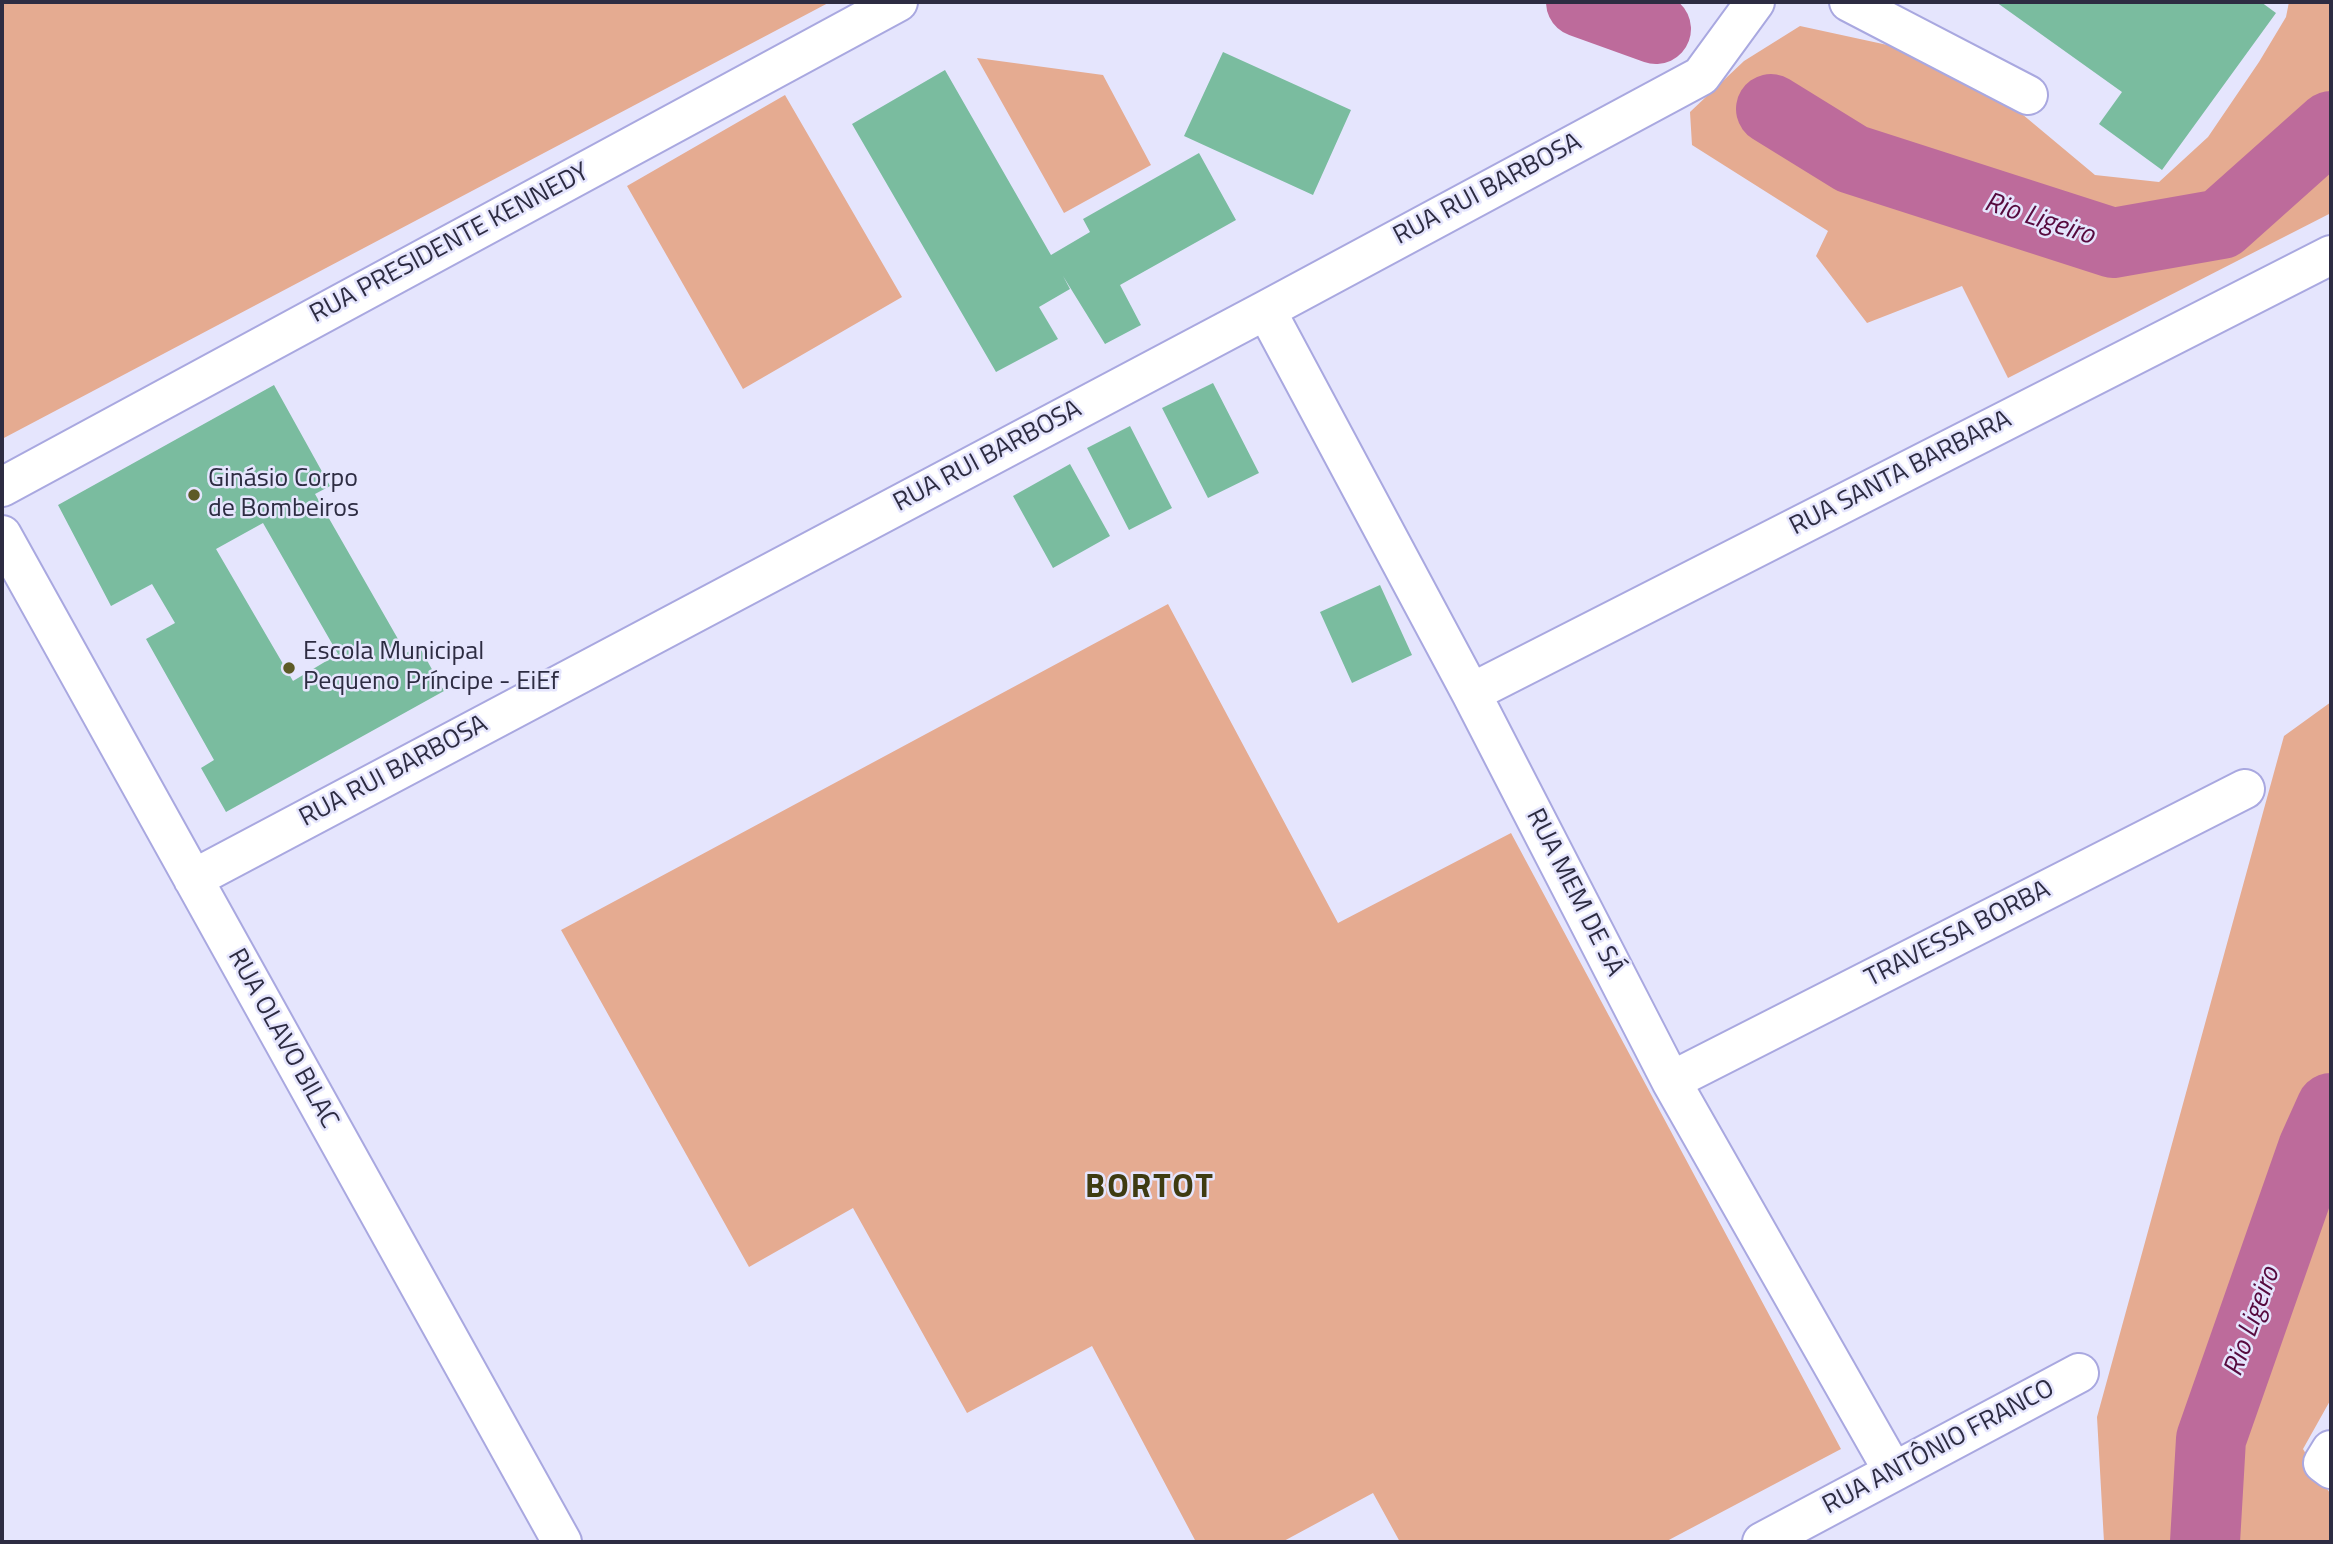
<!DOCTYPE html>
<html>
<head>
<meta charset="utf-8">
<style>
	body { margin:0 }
	#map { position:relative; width:2333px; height:1544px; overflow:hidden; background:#e5e5fd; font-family:"Titillium Web",sans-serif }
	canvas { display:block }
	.frame { position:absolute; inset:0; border:4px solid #2d2c42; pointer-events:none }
</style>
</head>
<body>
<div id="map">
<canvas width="2333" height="1544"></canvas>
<div class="frame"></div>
</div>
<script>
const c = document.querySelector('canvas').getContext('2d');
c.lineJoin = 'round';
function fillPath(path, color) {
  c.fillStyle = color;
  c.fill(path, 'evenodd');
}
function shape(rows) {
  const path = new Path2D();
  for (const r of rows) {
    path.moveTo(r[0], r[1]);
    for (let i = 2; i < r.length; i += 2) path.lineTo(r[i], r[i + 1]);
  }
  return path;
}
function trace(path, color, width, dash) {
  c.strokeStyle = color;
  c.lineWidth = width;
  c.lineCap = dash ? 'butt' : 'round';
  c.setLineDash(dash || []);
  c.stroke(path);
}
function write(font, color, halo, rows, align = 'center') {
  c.font = font + ' "Titillium Web",sans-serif';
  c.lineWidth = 5;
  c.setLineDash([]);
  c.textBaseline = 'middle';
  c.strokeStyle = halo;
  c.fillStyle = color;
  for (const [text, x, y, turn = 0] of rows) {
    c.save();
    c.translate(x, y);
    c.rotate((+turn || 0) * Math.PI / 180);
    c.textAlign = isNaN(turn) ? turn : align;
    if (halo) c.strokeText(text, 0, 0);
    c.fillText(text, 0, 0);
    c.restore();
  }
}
const green = shape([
	[2,2,830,2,2,439],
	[2289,2,2331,2,2331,213,2008,378,1962,286,1867,323,1816,256,1828,231,1692,145,1690,112,1744,61,1800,26,1906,49,2016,109,2095,175,2159,182,2208,137,2259,62,2286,17],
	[977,58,1103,75,1151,165,1064,213],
	[785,95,902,297,743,389,627,186],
	[1168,604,1338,923,1511,833,1841,1449,1665,1542,1400,1542,1373,1493,1282,1542,1196,1542,1092,1346,967,1413,853,1208,749,1267,561,930],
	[2331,702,2331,1399,2303,1449,2331,1495,2331,1542,2104,1542,2097,1417,2284,736]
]);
const river = shape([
	[1581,2,1656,29],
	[1771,109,1852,159,2113,243,2221,224,2331,126],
	[2205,1542,2211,1439,2313,1148,2331,1108]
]);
const building = shape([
	[1996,2,2261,2,2276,13,2162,170,2099,124,2122,92],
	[1223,52,1351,110,1313,195,1184,136],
	[945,70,1051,255,1090,232,1083,219,1199,153,1236,220,1120,285,1141,325,1105,344,1063,276,1070,289,1039,307,1058,339,996,372,852,124],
	[1213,383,1259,473,1208,498,1162,408],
	[274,385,330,486,315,494,406,653,419,646,444,691,226,812,201,768,214,760,146,639,175,623,152,584,111,606,58,505],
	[263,523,338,654,293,681,216,549],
	[1130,426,1172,508,1129,530,1087,448],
	[1070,464,1110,536,1053,568,1013,496],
	[1380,585,1412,655,1352,683,1320,612]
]);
const minor = shape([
	[1849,2,2028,95],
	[1266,310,1471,693,1671,1081,1893,1471],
	[2,487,898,2],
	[2,535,562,1542],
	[1471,693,2331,255],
	[193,879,1266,310,1701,76,1755,2],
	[1671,1081,2245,789],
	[2331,1450,2323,1463,2331,1469],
	[1762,1542,2079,1373]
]);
const markers = [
	[194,495,7,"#5d5a26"],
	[289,668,7,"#5d5a26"]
];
const streetNames = [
	["RUA RUI BARBOSA",1488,190,-28],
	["RUA PRESIDENTE KENNEDY",450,244,-28],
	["RUA RUI BARBOSA",988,457,-28],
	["RUA SANTA BARBARA",1901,474,-27],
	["RUA RUI BARBOSA",394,772,-28],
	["RUA MEM DE SÁ",1574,893,63],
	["TRAVESSA BORBA",1958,935,-27],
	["RUA OLAVO BILAC",282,1039,61],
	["RUA ANTÔNIO FRANCO",1939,1448,-28]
];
const poiNames = [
	["Ginásio Corpo",208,480],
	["de Bombeiros",208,510],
	["Escola Municipal",303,653],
	["Pequeno Príncipe - EiEf",303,683]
];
const waterNames = [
	["Rio Ligeiro",2039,220,18],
	["Rio Ligeiro",2253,1322,-70]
];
const districtNames = [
	["BORTOT",1150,1189]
];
fillPath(green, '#e5ab91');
trace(river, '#bd6b9b', 70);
fillPath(building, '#7abc9f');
trace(minor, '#a9a8e0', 42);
trace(minor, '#fff', 38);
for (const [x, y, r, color] of markers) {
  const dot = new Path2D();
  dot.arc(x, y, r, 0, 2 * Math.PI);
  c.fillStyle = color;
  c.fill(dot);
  trace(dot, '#e5e5fd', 2.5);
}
write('26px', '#2d2c42', '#e5e5fd', streetNames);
write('26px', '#2d2c42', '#e5e5fd', poiNames, 'left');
write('italic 28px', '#560a3e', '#e5e5fd', waterNames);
c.letterSpacing = '2px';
write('bold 33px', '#3e3b11', '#e5e5fd', districtNames);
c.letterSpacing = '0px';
</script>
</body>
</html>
